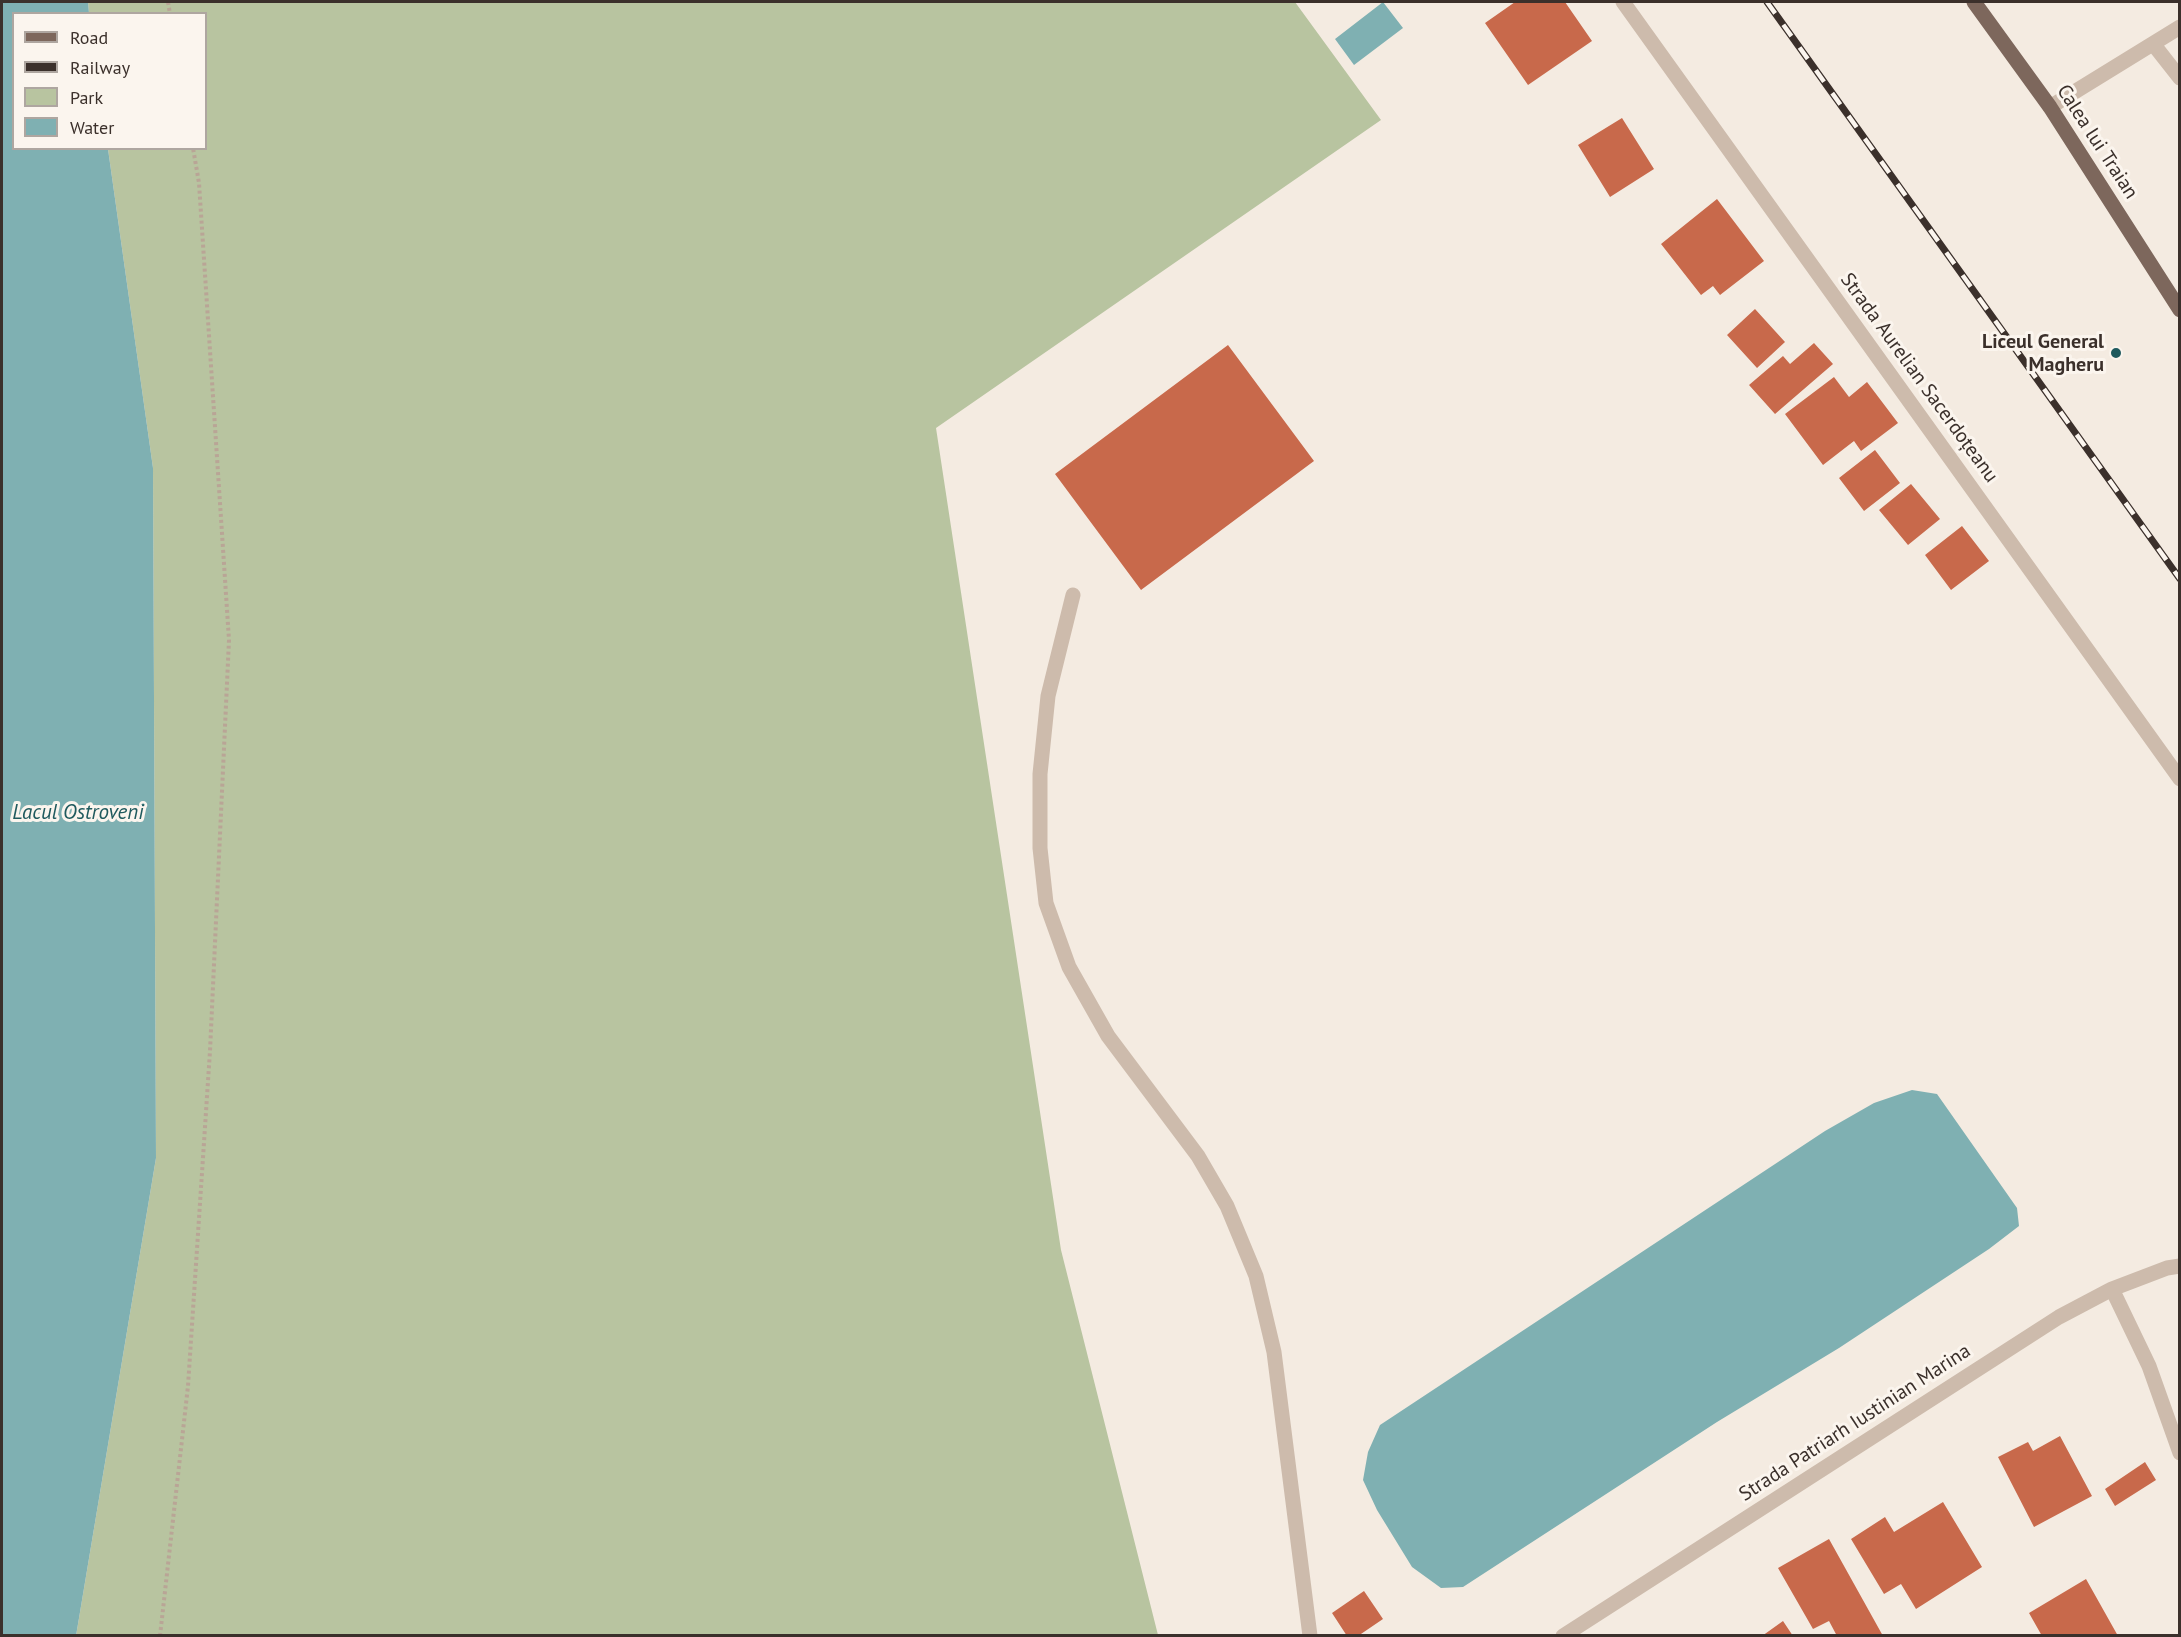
<!DOCTYPE html>
<html>
<head>
<meta charset="utf-8">
<style>
	body { margin:0 }
	#map { position:relative; width:2181px; height:1637px; overflow:hidden; background:#f4ebe1; font-family:"PT Sans",sans-serif }
	canvas { display:block }
	.frame { position:absolute; inset:0; border:3px solid #3b302b; pointer-events:none }
	.legend { position:absolute; left:12px; top:12px; width:195px; height:138px; box-sizing:border-box; background:#fbf5ee; border:2px solid #aea6a0; margin:0; padding:8px 10px; list-style:none; font-size:18px; color:#3b302b }
	.legend li { display:flex; align-items:center; gap:12px; height:30px }
	.legend b { width:30px; border:2px solid #aea6a0 }
</style>
</head>
<body>
<div id="map">
<canvas width="2181" height="1637"></canvas>
<div class="frame"></div>
<ul class="legend">
<li><b style="height:8px;background:#7d675c"></b>Road</li>
<li><b style="height:8px;background:#3b302b"></b>Railway</li>
<li><b style="height:16px;background:#b8c4a0"></b>Park</li>
<li><b style="height:16px;background:#7fb0b2"></b>Water</li>
</ul>
</div>
<script>
const c = document.querySelector('canvas').getContext('2d');
c.lineJoin = 'round';
function fillPath(path, color) {
  c.fillStyle = color;
  c.fill(path, 'evenodd');
}
function shape(rows) {
  const path = new Path2D();
  for (const r of rows) {
    path.moveTo(r[0], r[1]);
    for (let i = 2; i < r.length; i += 2) path.lineTo(r[i], r[i + 1]);
  }
  return path;
}
function trace(path, color, width, dash) {
  c.strokeStyle = color;
  c.lineWidth = width;
  c.lineCap = dash ? 'butt' : 'round';
  c.setLineDash(dash || []);
  c.stroke(path);
}
function write(font, color, halo, rows, align = 'center') {
  c.font = font + ' "PT Sans",sans-serif';
  c.lineWidth = 6;
  c.setLineDash([]);
  c.textBaseline = 'middle';
  c.strokeStyle = halo;
  c.fillStyle = color;
  for (const [text, x, y, turn = 0] of rows) {
    c.save();
    c.translate(x, y);
    c.rotate((+turn || 0) * Math.PI / 180);
    c.textAlign = isNaN(turn) ? turn : align;
    if (halo) c.strokeText(text, 0, 0);
    c.fillText(text, 0, 0);
    c.restore();
  }
}
const green = shape([
	[88,2,1295,2,1381,120,936,428,1061,1250,1158,1635,76,1636,156,1158,153,468,108,149,206,148,206,14,89,13]
]);
const water = shape([
	[2,2,88,2,89,13,14,14,14,148,108,149,153,468,156,1158,76,1636,2,1635],
	[1383,2,1403,28,1354,65,1335,39],
	[1912,1090,1937,1094,2017,1208,2019,1226,1989,1249,1839,1348,1717,1422,1463,1587,1441,1588,1412,1567,1377,1510,1363,1480,1368,1452,1380,1425,1825,1131,1874,1103]
]);
const building = shape([
	[1515,2,1565,2,1592,41,1528,85,1485,23],
	[1622,118,1654,169,1610,197,1578,145],
	[1717,199,1764,261,1720,295,1713,286,1701,295,1661,244],
	[1755,309,1785,342,1757,368,1727,335],
	[1814,343,1833,364,1775,414,1749,385,1783,356,1790,364],
	[1228,345,1314,461,1141,590,1055,474],
	[1834,377,1849,397,1867,382,1898,423,1861,451,1854,441,1823,465,1785,414],
	[1875,450,1900,483,1864,511,1839,478],
	[1911,484,1940,519,1908,545,1879,510],
	[1962,526,1989,561,1951,590,1925,555],
	[2060,1436,2092,1496,2034,1527,1998,1457,2028,1442,2033,1451],
	[2145,1462,2156,1480,2115,1506,2105,1489],
	[1943,1502,1982,1567,1916,1609,1901,1584,1884,1594,1851,1539,1885,1517,1894,1532],
	[1829,1539,1883,1636,1837,1636,1829,1621,1813,1629,1778,1568],
	[2086,1579,2118,1636,2042,1636,2029,1613],
	[1364,1591,1383,1619,1358,1636,1347,1636,1332,1613],
	[1783,1621,1793,1636,1762,1636]
]);
const path = shape([
	[168,2,170,14],
	[160,1636,188,1386,210,1051,229,640,199,183,193,148]
]);
const service = shape([
	[2154,45,2180,78],
	[2050,107,2180,27],
	[1073,595,1048,696,1040,774,1040,848,1046,903,1069,967,1108,1036,1198,1156,1227,1206,1256,1276,1274,1352,1310,1636]
]);
const minor = shape([
	[1623,2,2180,779],
	[2112,1289,2149,1366,2180,1453],
	[1563,1636,2059,1317,2112,1289,2167,1268,2180,1266]
]);
const primary = shape([
	[1974,2,2050,107,2180,310]
]);
const rail = shape([
	[1767,2,2180,579]
]);
const markers = [
	[2116,353,6,"#1f5a5e"]
];
const streetNames = [
	["Calea lui Traian",2097,142,57],
	["Strada Aurelian Sacerdoțeanu",1919,378,54],
	["Strada Patriarh Iustinian Marina",1855,1423,-33]
];
const poiNames = [
	["Liceul General",2104,342],
	["Magheru",2104,365]
];
const waterNames = [
	["Lacul Ostroveni",78,813]
];
fillPath(green, '#b8c4a0');
fillPath(water, '#7fb0b2');
fillPath(building, '#c8694b');
trace(path, '#b9a596', 4, [3, 3]);
trace(service, '#cdbbac', 15);
trace(minor, '#cdbbac', 15);
trace(primary, '#7d675c', 15);
trace(rail, '#3b302b', 7);
trace(rail, '#fbf5ee', 4.5, [14]);
for (const [x, y, r, color] of markers) {
  const dot = new Path2D();
  dot.arc(x, y, r, 0, 2 * Math.PI);
  c.fillStyle = color;
  c.fill(dot);
  trace(dot, '#fbf5ee', 2);
}
write('20px', '#3b302b', '#fbf5ee', streetNames);
write('bold 20px', '#3b302b', '#fbf5ee', poiNames, 'right');
write('italic 21px', '#1f5a5e', '#fbf5ee', waterNames);
</script>
</body>
</html>
